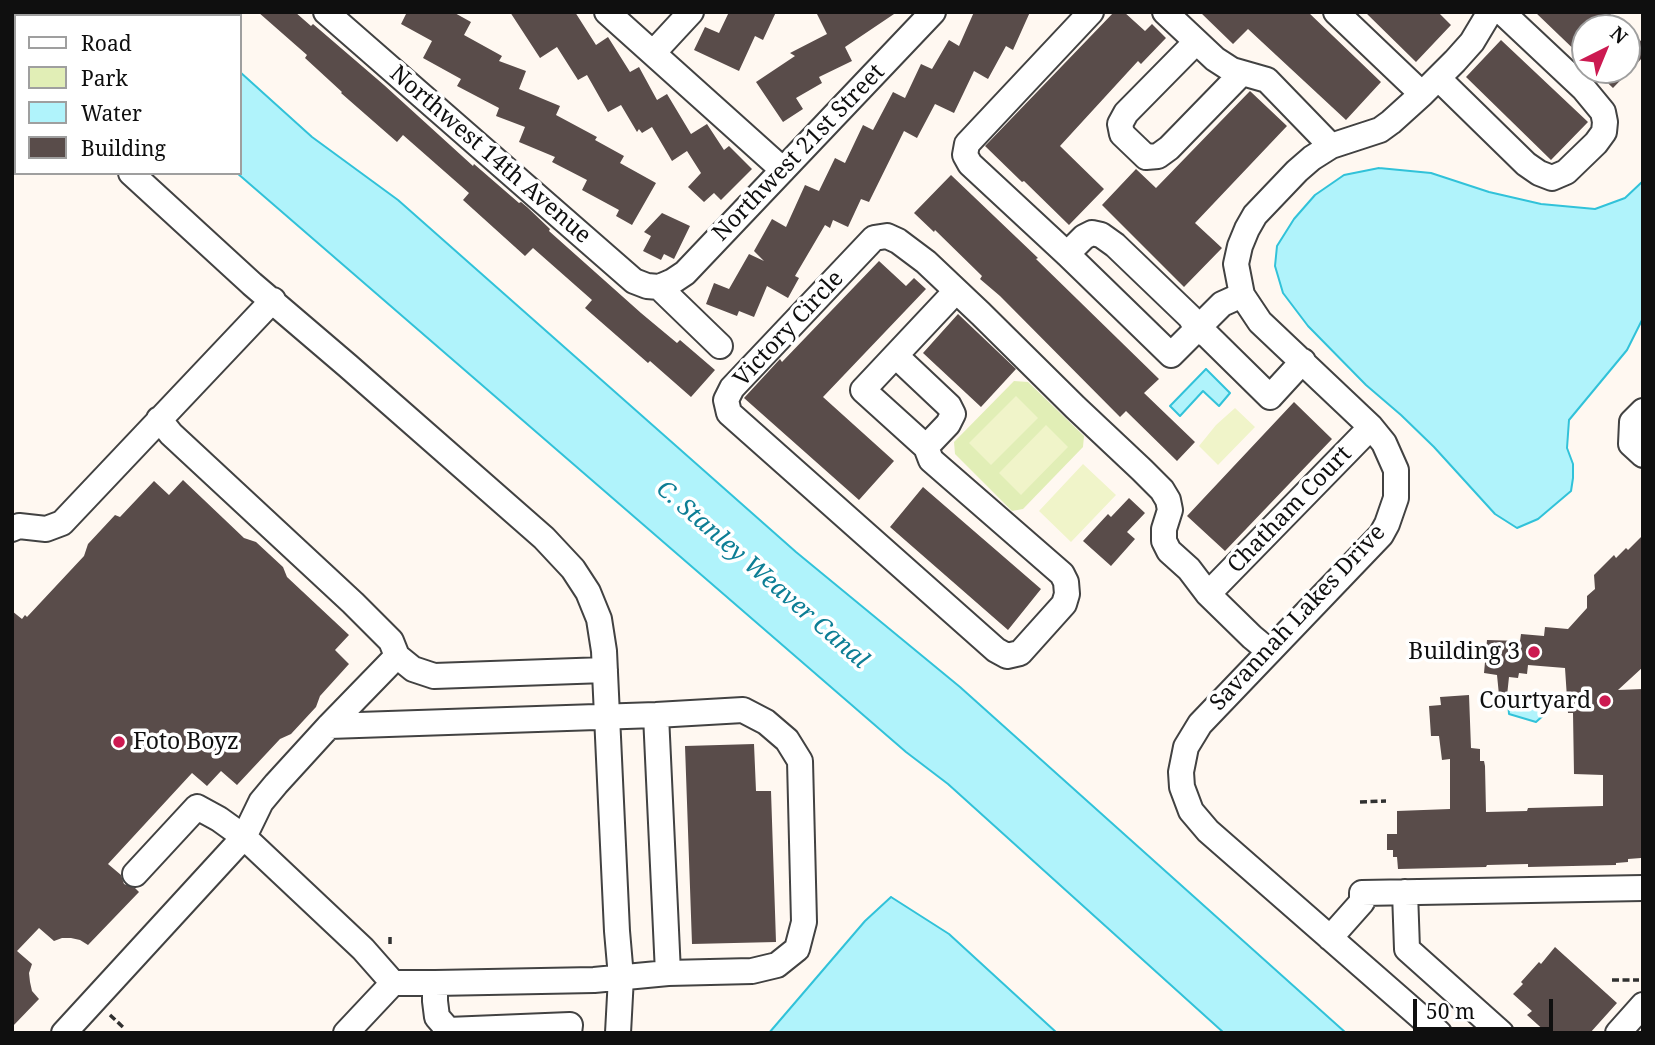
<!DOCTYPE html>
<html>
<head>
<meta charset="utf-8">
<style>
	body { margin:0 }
	#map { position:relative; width:1655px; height:1045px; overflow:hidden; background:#fff8f1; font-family:"Noto Serif",serif }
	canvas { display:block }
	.frame { position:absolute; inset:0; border:14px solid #0f0f0f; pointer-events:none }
	.legend { position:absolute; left:14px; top:14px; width:228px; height:161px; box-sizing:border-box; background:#fff; border:2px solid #9f9f9f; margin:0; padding:9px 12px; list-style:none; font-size:21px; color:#0f0f0f }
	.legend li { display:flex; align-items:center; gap:14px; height:35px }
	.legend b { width:35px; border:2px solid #9f9f9f }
	.north { position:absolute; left:1571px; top:14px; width:70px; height:70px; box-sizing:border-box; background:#fff; border:2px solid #9f9f9f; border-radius:50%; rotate:43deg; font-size:19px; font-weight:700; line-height:28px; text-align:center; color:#0f0f0f }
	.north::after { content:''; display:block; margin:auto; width:24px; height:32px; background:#cc1a51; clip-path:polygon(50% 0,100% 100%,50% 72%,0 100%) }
	.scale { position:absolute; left:1413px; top:999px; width:140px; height:32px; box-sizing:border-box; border:4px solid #0f0f0f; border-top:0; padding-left:9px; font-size:21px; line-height:24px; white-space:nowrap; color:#0f0f0f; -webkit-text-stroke:5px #fff; paint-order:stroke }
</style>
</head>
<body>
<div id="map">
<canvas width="1655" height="1045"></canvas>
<div class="frame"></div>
<ul class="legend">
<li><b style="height:9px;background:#fff"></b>Road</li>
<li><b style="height:19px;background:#e1eeb6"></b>Park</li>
<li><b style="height:19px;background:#b0f3fb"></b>Water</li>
<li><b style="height:19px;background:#594c4a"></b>Building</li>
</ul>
<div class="north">N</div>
<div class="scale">50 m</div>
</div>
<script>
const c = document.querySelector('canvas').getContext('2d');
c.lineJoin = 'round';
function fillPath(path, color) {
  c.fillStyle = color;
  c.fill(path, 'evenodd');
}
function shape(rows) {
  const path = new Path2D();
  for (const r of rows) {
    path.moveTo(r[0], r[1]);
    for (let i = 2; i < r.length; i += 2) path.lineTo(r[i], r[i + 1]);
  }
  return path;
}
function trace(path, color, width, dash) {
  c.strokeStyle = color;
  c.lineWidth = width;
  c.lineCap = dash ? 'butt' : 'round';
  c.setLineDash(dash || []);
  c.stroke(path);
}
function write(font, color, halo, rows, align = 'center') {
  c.font = font + ' "Noto Serif",serif';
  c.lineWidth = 7;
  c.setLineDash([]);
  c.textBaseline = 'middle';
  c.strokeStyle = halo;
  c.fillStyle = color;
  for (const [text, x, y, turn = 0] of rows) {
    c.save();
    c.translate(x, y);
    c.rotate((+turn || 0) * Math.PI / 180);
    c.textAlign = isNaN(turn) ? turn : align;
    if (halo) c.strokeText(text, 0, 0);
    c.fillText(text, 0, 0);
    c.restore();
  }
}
const green = shape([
	[1014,381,1028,382,1084,436,1083,447,1023,509,1012,511,955,454,954,442]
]);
const pitch = shape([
	[1016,396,1038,418,991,465,969,443],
	[1235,408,1255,427,1218,465,1199,446,1216,425],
	[1046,425,1068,447,1021,495,999,473],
	[1083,464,1116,495,1071,542,1039,511]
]);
const water = shape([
	[52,12,174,12,178,16,56,16,52,12],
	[240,72,312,137,398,200,796,552,960,687,1346,1033,1224,1033,948,784,906,752,237,173,240,173,240,72],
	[1379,168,1431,173,1489,192,1541,204,1595,209,1625,198,1643,181,1643,318,1627,350,1569,420,1567,448,1573,464,1573,478,1571,491,1538,519,1517,528,1495,514,1434,447,1401,415,1366,385,1308,326,1283,293,1275,266,1277,246,1294,219,1315,195,1344,175,1379,168],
	[1206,369,1230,393,1219,406,1203,391,1180,416,1170,406,1206,369],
	[1534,692,1546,702,1546,713,1536,722,1509,714,1508,702,1534,692],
	[891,897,949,934,1057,1033,769,1033,865,921,891,897]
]);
const building = shape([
	[258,12,295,12,311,26,313,24,384,85,473,166,474,164,519,203,521,202,527,207,550,229,549,231,641,313,677,343,680,340,715,370,691,397,650,361,648,363,585,308,592,300,533,248,525,256,463,200,469,193,403,135,397,142,341,93,342,92,305,58,307,55],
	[407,12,453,12,471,22,464,35,502,56,499,61,526,71,519,89,560,106,556,115,597,137,595,140,624,156,620,163,656,183,632,225,616,216,619,210,582,190,587,180,552,162,555,157,519,142,525,127,496,116,499,108,457,86,461,79,423,58,432,41,401,24],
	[510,12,575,12,596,45,608,37,630,72,639,67,657,100,667,94,691,134,707,124,724,150,729,146,752,169,721,200,714,193,704,202,688,187,701,173,687,151,672,161,652,127,642,133,639,129,637,132,621,105,608,112,587,75,578,80,557,47,540,58],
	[729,12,776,12,763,40,755,36,739,71,694,50,705,27,719,33],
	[816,12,897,12,845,47,852,61,819,77,822,83,796,98,803,109,783,122,756,82,795,56,790,53,827,34],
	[974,12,1030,12,1013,50,1006,46,988,79,974,71,954,113,935,104,917,138,904,131,869,202,861,199,848,227,833,220,830,228,825,225,795,276,799,278,788,298,767,286,754,317,739,311,737,316,706,304,714,283,729,289,749,254,764,261,754,251,772,219,786,227,805,185,819,191,835,158,845,163,863,125,873,130,893,92,905,98,921,64,932,69,949,40,959,46],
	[1114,12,1124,12,1145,31,1152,24,1166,38,1141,64,1138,61,1060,146,1104,189,1069,225,1024,181,1022,182,985,146],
	[1200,12,1308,12,1381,82,1346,120,1248,29,1233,44],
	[1365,12,1438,12,1451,25,1416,62],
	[1535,12,1608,12,1625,28,1585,28,1585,60],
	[1627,28,1643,43,1643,57,1613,88,1594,70,1627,70],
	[1501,40,1588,122,1551,160,1466,77],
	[1250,91,1287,126,1195,223,1222,248,1184,287,1102,205,1136,169,1156,188],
	[951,175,1038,258,1036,259,1159,379,1144,393,1195,442,1177,461,1126,411,1120,417,1000,296,980,279,982,276,935,230,934,232,914,213],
	[662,213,690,226,674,259,664,254,661,260,643,251,651,236,644,232],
	[879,261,906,286,914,278,926,289,823,397,894,461,859,500,744,398,780,359,782,362],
	[958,314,1016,369,981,407,923,353],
	[1294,402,1332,439,1225,551,1187,516],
	[183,480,244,538,256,542,283,567,287,577,349,635,335,650,349,664,320,696,316,707,291,734,280,739,237,785,221,771,207,786,192,773,108,864,121,875,124,884,135,888,139,892,88,945,80,940,71,938,62,938,54,941,39,928,17,951,32,964,29,973,30,982,32,991,39,999,12,1027,12,611,22,619,25,615,27,617,84,556,88,544,115,515,120,517,154,481,169,495],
	[923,487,1041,589,1008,630,890,527],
	[1129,498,1145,513,1127,532,1135,539,1111,566,1083,541,1108,514,1111,517],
	[1643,535,1643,667,1618,690,1643,689,1643,844,1641,844,1641,858,1628,859,1628,862,1616,863,1616,865,1528,867,1528,864,1487,865,1486,867,1398,869,1397,857,1393,857,1393,850,1387,850,1387,834,1397,834,1397,811,1450,809,1450,759,1442,760,1439,736,1431,736,1429,706,1441,705,1440,697,1469,695,1471,748,1480,749,1480,761,1484,761,1485,766,1486,812,1527,811,1528,808,1603,806,1603,775,1574,774,1573,713,1568,713,1565,668,1528,665,1527,674,1519,673,1518,678,1509,677,1506,705,1500,705,1497,675,1484,673,1487,640,1520,641,1521,634,1544,636,1545,627,1568,629,1587,608,1587,596,1595,589,1594,575,1614,555,1616,558,1626,548,1628,550],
	[754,744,756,791,771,791,776,942,692,944,685,746],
	[1555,947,1617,1003,1590,1033,1547,1033,1527,1015,1532,1011,1513,994,1523,984,1521,982,1539,962,1541,964]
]);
const path = shape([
	[1360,802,1386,801],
	[390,937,390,947],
	[1612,980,1639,980],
	[110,1015,124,1028]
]);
const minor = shape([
	[326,12,634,281,647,286,659,287,673,281,685,273,933,12],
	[607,12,783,170],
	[1091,12,967,144,965,155,970,164,1067,254,1171,355,1222,304,1242,295],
	[1165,12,1215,59,1232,70,1267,80,1331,146],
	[1336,12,1422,94],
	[1196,42,1126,113,1120,124,1122,134,1146,157,1158,156,1169,148,1242,73],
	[653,53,691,12],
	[1438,78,1526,164,1539,173,1552,178,1566,172,1596,143,1604,132,1605,122,1603,112,1584,89,1502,12],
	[12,134,16,131],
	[131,173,252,284,348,366,544,538,573,569,588,592,599,619,604,651,617,931,621,977,618,1033],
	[1067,254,1084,237,1092,233,1101,235,1115,245,1190,317,1197,329,1208,336,1270,397,1303,361],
	[659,287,720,346],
	[956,291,863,390,926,447,931,460,1062,574,1066,582,1067,594,1064,604,1020,653,1007,656,996,650,729,413,726,400,732,388,874,238,887,236,898,241,926,262,981,314,1075,407,1142,470,1162,490,1168,500,1170,510,1164,529,1164,541,1169,551,1189,569,1208,594,1252,637,1269,651],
	[896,356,949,406,953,414,948,424,926,447],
	[1643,411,1632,422,1631,444,1643,455],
	[159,419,171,434,353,603,391,641,397,656],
	[12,529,19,526,46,529,62,523,273,300],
	[1208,594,1371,427],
	[656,715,668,973],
	[135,874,197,807,219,819,244,837,363,949,393,983,435,983,594,980,668,973,752,971,777,965,797,949,804,922,800,761,787,740,766,722,743,710,656,715,329,726],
	[1405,892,1407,949,1501,1033],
	[1330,938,1362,902,1362,893,1643,888],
	[435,983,435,1001,437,1017,451,1033],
	[448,1030,570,1025,569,1033],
	[64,1033,244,837,261,802,276,784,329,726,397,656,413,669,434,676,605,670],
	[346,1033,393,983],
	[1439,1033,1208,831,1191,811,1182,787,1181,772,1186,747,1200,724,1381,535,1387,524,1396,498,1396,470,1384,443,1371,427,1260,322,1242,295,1236,264,1240,246,1247,229,1255,215,1297,171,1312,158,1331,146,1380,130,1391,122,1422,94,1455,61,1472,42,1490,12],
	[1618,1033,1643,1005]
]);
const markers = [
	[1534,652,7,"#cc1a51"],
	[1605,701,7,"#cc1a51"],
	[119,742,7,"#cc1a51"]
];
const streetNames = [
	["Northwest 21st Street",799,153,-46],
	["Northwest 14th Avenue",490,155,41],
	["Victory Circle",789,329,-47],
	["Chatham Court",1290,510,-46],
	["Savannah Lakes Drive",1298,618,-47]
];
const poiNames = [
	["Building 3",1520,652],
	["Courtyard",1591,701],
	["Foto Boyz",133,742,"left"]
];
const waterNames = [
	["C. Stanley Weaver Canal",762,575,41]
];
fillPath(green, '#e1eeb6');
fillPath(pitch, '#f0f4c9');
fillPath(water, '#b0f3fb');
trace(water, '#31c2d9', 2);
fillPath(building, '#594c4a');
trace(minor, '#424242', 28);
trace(path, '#313131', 3.5, [7, 3.5]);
trace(minor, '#fff', 24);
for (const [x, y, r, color] of markers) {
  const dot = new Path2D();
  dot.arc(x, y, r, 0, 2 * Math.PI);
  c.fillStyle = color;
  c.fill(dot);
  trace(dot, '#fff', 2.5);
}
write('23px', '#0f0f0f', '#fff', streetNames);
write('23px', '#0f0f0f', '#fff', poiNames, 'right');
write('italic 24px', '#0d7e95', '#fff', waterNames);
</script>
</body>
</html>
